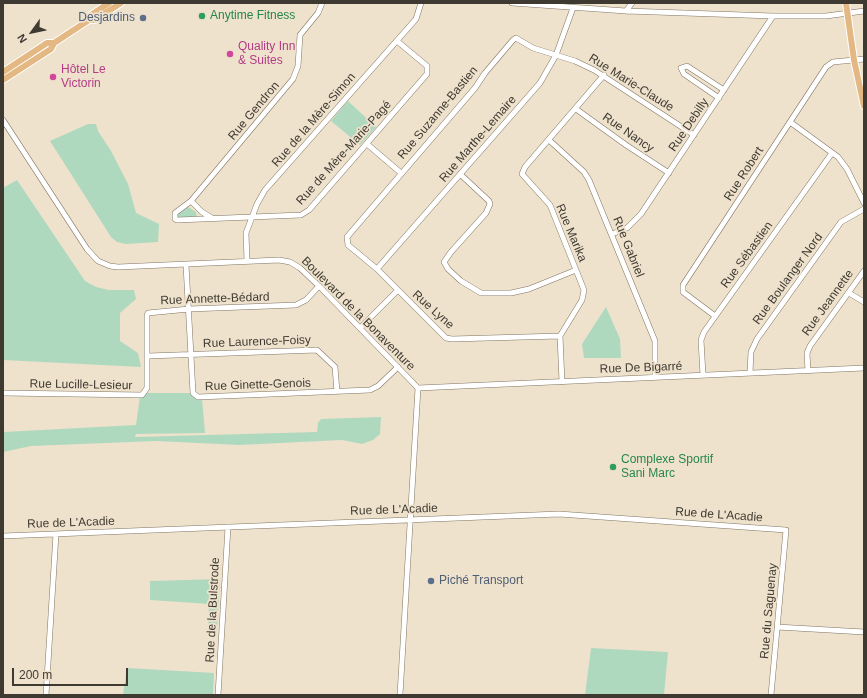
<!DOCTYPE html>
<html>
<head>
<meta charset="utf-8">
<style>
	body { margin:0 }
	#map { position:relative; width:867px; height:698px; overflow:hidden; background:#efe2cd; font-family:Arial,sans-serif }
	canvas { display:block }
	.frame { position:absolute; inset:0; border:4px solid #3f3a31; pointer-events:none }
	.north { position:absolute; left:12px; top:12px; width:40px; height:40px; -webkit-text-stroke:3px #efe2cd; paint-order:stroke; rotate:237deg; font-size:11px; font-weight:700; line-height:16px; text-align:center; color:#3f3a31 }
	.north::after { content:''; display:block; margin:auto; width:14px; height:18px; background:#3f3a31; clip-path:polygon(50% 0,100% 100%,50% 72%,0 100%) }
	.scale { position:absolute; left:12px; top:668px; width:116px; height:18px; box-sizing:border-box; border:2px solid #3f3a31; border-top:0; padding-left:5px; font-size:12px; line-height:14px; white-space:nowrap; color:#3f3a31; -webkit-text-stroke:3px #efe2cd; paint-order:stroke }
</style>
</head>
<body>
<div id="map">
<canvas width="867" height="698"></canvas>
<div class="frame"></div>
<div class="north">N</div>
<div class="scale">200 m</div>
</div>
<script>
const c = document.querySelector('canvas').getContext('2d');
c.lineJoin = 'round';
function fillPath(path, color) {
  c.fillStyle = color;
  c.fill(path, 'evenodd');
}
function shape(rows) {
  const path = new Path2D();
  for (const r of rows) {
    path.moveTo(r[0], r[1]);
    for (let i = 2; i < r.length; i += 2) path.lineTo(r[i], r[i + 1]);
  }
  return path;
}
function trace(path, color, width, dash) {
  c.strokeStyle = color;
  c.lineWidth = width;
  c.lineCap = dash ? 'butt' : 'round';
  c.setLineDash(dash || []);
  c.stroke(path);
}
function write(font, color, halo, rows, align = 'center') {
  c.font = font + ' Arial,sans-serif';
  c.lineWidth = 3.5;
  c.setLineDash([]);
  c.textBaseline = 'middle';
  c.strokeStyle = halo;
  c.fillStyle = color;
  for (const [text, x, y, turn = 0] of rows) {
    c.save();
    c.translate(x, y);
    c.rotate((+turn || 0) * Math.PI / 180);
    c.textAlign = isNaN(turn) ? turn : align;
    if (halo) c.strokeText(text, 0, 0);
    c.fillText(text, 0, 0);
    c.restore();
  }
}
const green = shape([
	[348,101,376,127,360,145,331,121],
	[88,124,96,124,98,131,111,151,128,184,136,213,159,224,158,242,126,244,117,242,111,237,50,141],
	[17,180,85,281,96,287,109,290,134,290,136,299,120,313,120,341,138,353,141,367,3,360,3,188],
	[188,207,196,212,197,218,177,218,176,215],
	[606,307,620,339,621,358,584,358,582,344],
	[145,393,193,393,202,398,205,433,136,434,135,437,317,432,318,423,321,419,381,417,380,434,373,440,362,444,342,440,239,445,156,441,31,446,3,452,3,432,136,425,140,396],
	[220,579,217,631,208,631,209,604,150,600,150,581],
	[591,648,668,652,664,695,585,695],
	[127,668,214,673,213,695,123,695]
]);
const minor = shape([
	[322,3,318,13,300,35,298,66,293,79,191,201,175,213,175,219,177,220,301,215,309,210,427,74,427,66,397,41],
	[512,3,626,11,773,16,826,16,864,11],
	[626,11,632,3],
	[719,98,684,74,681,68,687,66,724,90],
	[576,109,626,145,669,173],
	[3,120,87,249,98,261,110,266,118,267,279,260,290,262,300,268,319,286,418,388,400,695],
	[790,122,838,157,847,169,864,203],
	[549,140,584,172,589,180,655,341,655,377],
	[367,144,401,173],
	[460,174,489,201,490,204,486,213,451,252,444,262,448,269,461,281,481,293,511,293,529,289,576,270],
	[191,201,202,212,212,218],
	[612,234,627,228,641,214,773,16],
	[247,261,246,233,257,204,265,190,416,19,421,3],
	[186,265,193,393,198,397,370,390,378,386,398,367],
	[377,269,540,83,556,55,573,8],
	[849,293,864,302],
	[715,316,683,292,683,285,826,67,833,62,864,59],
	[360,328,397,291],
	[560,336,452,339,446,338,377,269,348,245,347,237,475,88,485,73,513,40,516,38,533,48,575,61,594,70,694,135],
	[148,356,317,350,335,367,337,392],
	[808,371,807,353,810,346,864,271],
	[750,373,751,352,757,339,841,222,864,209],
	[703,375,701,340,704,332,832,153],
	[562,382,560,336,582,300,584,290,550,205,522,174,525,167,604,75],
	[418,388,864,368],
	[3,393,142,395,147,388,147,315,148,313,189,309,296,305,306,300,319,286],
	[3,536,559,514,786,530,771,695],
	[777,627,864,632],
	[46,695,56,534],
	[218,695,228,527]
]);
const major = shape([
	[846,3,854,60,864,106],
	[89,20,91,15,109,3],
	[3,72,47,43,54,43,89,20,94,20,121,3],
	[3,80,51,49,54,43]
]);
const markers = [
	[202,16,4,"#2e9e5b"],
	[143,18,4,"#5c6f8a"],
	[230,54,4,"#d1479c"],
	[53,77,4,"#d1479c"],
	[613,467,4,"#2e9e5b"],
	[431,581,4,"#5c6f8a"]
];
const leisureNames = [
	["Anytime Fitness",210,16],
	["Complexe Sportif",621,460],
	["Sani Marc",621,474]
];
const serviceNames = [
	["Desjardins",135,18],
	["Piché Transport",439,581,"left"]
];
const hotelNames = [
	["Quality Inn",238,47],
	["& Suites",238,61],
	["Hôtel Le",61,70],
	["Victorin",61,84]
];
const streetNames = [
	["Rue Marie-Claude",631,83,32],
	["Rue Gendron",254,111,-50],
	["Rue Suzanne-Bastien",438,113,-50],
	["Rue de la Mère-Simon",314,120,-49],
	["Rue Debilly",689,125,-56],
	["Rue Nancy",628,133,35],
	["Rue Marthe-Lemaire",478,139,-49],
	["Rue de Mère-Marie-Pagé",344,153,-48],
	["Rue Robert",744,174,-57],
	["Rue Marika",571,233,67],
	["Rue Gabriel",628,247,68],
	["Rue Sébastien",747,255,-54],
	["Rue Boulanger Nord",788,279,-54],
	["Rue Annette-Bédard",215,299,-2],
	["Rue Jeannette",828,303,-54],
	["Rue Lyne",433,310,42],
	["Boulevard de la Bonaventure",358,314,45],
	["Rue Laurence-Foisy",257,342,-2],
	["Rue De Bigarré",641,368,-2],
	["Rue Lucille-Lesieur",81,385,1],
	["Rue Ginette-Genois",258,385,-2],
	["Rue de L'Acadie",394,510,-2],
	["Rue de L'Acadie",719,515,4],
	["Rue de L'Acadie",71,523,-2],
	["Rue de la Bulstrode",213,610,-87],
	["Rue du Saguenay",769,611,-85]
];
fillPath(green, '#afd9be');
trace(minor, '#807461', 6);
trace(major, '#fff', 8);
trace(minor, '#fff', 5);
trace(major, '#e4b883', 6);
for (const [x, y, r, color] of markers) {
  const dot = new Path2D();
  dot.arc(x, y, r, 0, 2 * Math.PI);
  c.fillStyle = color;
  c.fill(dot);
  trace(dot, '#efe2cd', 1.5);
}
write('12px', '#27864d', '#efe2cd', leisureNames, 'left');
write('12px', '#4e5e75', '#efe2cd', serviceNames, 'right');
write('12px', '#b23c85', '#efe2cd', hotelNames, 'left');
write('12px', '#3f3a31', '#efe2cd', streetNames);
</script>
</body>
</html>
